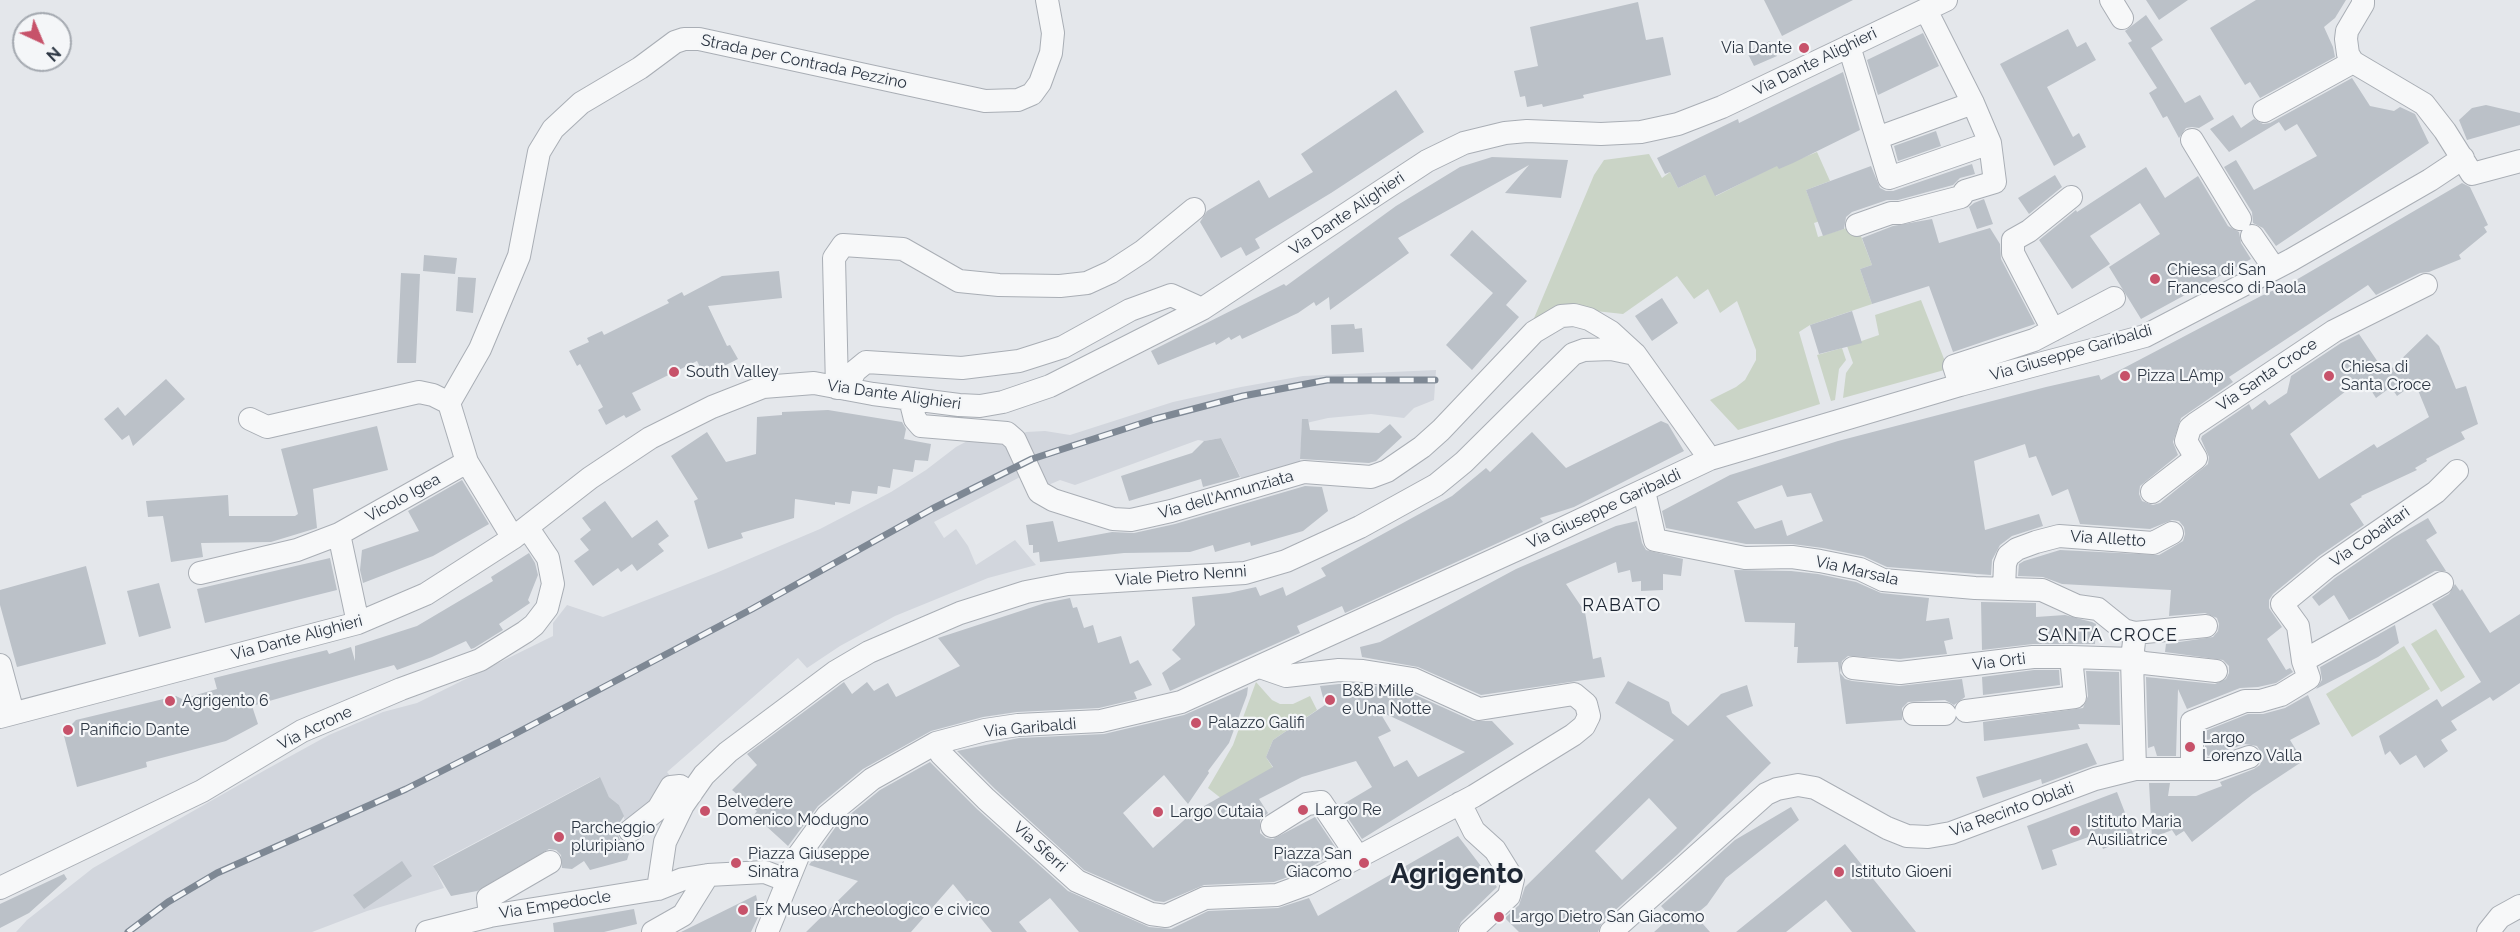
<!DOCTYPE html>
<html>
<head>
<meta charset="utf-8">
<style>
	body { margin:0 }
	#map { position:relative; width:2520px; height:932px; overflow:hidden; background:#e4e7eb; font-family:Raleway,sans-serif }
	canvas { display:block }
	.north { position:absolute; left:12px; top:12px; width:60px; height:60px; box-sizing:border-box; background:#f4f6f8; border:2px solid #a4a9b0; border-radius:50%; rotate:136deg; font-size:16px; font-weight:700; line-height:24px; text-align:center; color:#2c3643 }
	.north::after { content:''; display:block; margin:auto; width:21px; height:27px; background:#c7526a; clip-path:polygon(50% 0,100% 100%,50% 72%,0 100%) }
</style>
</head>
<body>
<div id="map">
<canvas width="2520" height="932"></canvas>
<div class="north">N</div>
</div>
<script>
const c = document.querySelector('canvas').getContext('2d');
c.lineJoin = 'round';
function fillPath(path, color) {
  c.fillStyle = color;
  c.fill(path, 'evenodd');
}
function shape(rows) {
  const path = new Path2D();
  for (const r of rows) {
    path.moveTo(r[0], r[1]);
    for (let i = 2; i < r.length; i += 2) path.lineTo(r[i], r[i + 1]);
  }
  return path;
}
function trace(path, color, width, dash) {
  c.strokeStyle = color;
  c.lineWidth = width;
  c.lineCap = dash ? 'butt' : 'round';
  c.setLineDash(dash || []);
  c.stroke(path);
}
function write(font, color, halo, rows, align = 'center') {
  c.font = font + ' Raleway,sans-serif';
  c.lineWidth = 4.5;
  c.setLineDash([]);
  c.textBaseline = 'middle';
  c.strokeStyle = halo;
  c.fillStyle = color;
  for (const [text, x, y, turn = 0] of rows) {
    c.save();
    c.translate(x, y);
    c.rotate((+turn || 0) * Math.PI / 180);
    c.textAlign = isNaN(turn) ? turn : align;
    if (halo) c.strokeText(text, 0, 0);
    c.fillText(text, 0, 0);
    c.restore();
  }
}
const built = shape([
	[1436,370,1434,400,1414,408,1404,418,1371,414,1328,418,1302,424,1300,463,1242,480,1221,438,1204,441,1198,440,1075,485,1060,480,1046,486,1022,476,934,522,944,538,956,529,968,546,976,565,1015,540,1036,565,988,578,895,616,840,646,807,668,798,658,667,772,671,777,649,812,627,826,619,805,609,797,599,777,433,865,444,888,367,911,312,932,16,932,27,920,93,868,267,769,329,735,383,712,417,703,553,636,553,623,567,605,603,617,716,573,820,529,891,492,926,470,956,447,973,438,991,440,1007,447,1026,432,1045,431,1070,435,1173,402,1241,387,1303,376]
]);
const green = shape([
	[1817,152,1830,181,1806,190,1813,208,1834,202,1838,215,1814,223,1818,237,1853,226,1859,231,1872,265,1860,269,1872,304,1810,325,1799,332,1820,404,1738,430,1710,400,1736,387,1745,380,1756,360,1756,350,1737,301,1720,313,1708,289,1694,299,1677,276,1623,314,1568,308,1532,323,1594,175,1604,160,1649,154,1662,178,1670,172,1678,188,1705,175,1716,196,1799,154,1802,158],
	[1921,300,1948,369,1843,398,1846,373,1853,363,1847,346,1879,335,1875,315],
	[1842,348,1846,360,1839,369,1835,400,1831,401,1817,355],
	[2436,629,2465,677,2441,692,2411,644],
	[2404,646,2430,689,2352,737,2326,694],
	[1256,682,1272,700,1280,704,1293,704,1310,696,1317,710,1273,740,1266,757,1273,768,1222,799,1208,788,1233,745]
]);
const building = shape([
	[1764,0,1853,0,1782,36],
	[2146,0,2188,0,2159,20],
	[2256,0,2346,0,2335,18,2324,27,2333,47,2335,57,2260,98,2250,82,2245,85,2210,28],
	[1638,2,1646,40,1663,37,1671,75,1583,95,1584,98,1543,107,1542,104,1527,107,1525,96,1520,97,1514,71,1538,66,1530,27],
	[2146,15,2163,40,2151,48,2185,103,2200,95,2214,119,2199,128,2192,127,2186,128,2179,138,2167,116,2163,118,2149,93,2157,88,2128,43,2132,41,2125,31],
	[2068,29,2077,47,2086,42,2096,60,2047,87,2073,137,2079,133,2086,147,2054,166,2000,64],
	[1923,33,1939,66,1878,95,1867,60],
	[1770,41,1777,56,1754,66,1747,52],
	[1843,72,1860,130,1793,163,1779,169,1777,166,1715,196,1705,175,1678,188,1670,172,1665,174,1657,158,1738,119,1739,123],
	[2352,78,2370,106,2394,111,2400,107,2415,114,2429,143,2276,246,2263,228,2253,223,2252,212,2224,167,2236,160,2254,190,2317,156,2297,124,2285,131,2279,122,2229,152,2210,129,2233,115,2241,128,2254,119,2263,124,2270,123],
	[1396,90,1424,132,1331,193,1255,239,1260,248,1246,256,1241,247,1221,258,1200,222,1207,211,1259,180,1269,198,1313,172,1301,154],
	[2486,105,2520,113,2520,125,2467,140,2459,120,2472,108],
	[1936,131,1941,146,1898,161,1894,146],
	[1492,157,1568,160,1561,198,1505,193,1529,165,1398,238,1409,253,1330,310,1329,297,1316,306,1314,302,1298,313,1242,339,1240,335,1231,340,1229,337,1216,345,1215,342,1158,365,1151,351,1284,284,1286,286,1396,206,1460,167],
	[1972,164,1975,174,1960,178,1953,185,1898,200,1887,200,1852,212,1846,217,1844,229,1823,236,1806,190,1871,166,1880,188,1886,191,1893,191],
	[2146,167,2165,198,2198,176,2228,226,2239,232,2241,243,2251,259,2141,319,2109,267,2160,234,2140,203,2090,236,2110,264,2072,289,2039,240,2076,210,2077,212],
	[2055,175,2062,187,2029,214,2018,198],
	[2462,183,2470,187,2488,225,2484,227,2487,232,2459,255,2461,259,2429,272,2420,273,2376,295,2368,285,2229,377,2233,382,2181,418,2173,442,2178,455,2140,486,2139,494,2142,501,2153,505,2160,503,2208,464,2209,457,2201,439,2202,436,2249,404,2252,410,2265,400,2269,405,2287,393,2291,376,2341,343,2359,334,2386,374,2427,334,2439,346,2456,389,2466,386,2478,424,2461,432,2465,439,2426,459,2427,461,2415,468,2417,470,2361,496,2362,497,2350,504,2364,525,2319,556,2273,594,2269,600,2269,608,2282,627,2267,639,2286,670,2290,668,2293,672,2276,683,2258,687,2240,688,2187,709,2178,689,2176,756,2157,756,2154,746,2148,748,2146,677,2215,684,2226,679,2229,673,2229,666,2223,660,2165,652,2166,644,2213,637,2218,631,2219,624,2217,618,2205,613,2169,616,2171,590,2062,584,2043,577,2018,576,2019,564,2024,561,2060,550,2159,555,2183,541,2185,534,2184,527,2179,521,2172,520,2150,529,2080,524,2068,489,2052,496,2036,456,2029,458,2025,444,1974,461,1985,530,2039,514,2043,526,2012,536,2000,545,1992,560,1991,575,1887,567,1863,556,1823,548,1792,544,1746,544,1666,528,1662,511,1730,475,1838,441,2046,387,2099,375,2101,380,2261,296,2296,280],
	[2363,378,2376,398,2391,387,2397,396,2415,383,2429,417,2377,448,2374,444,2319,479,2290,434],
	[1782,485,1787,497,1811,493,1823,521,1787,536,1782,520,1755,529,1737,502],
	[1984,199,1993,224,1977,229,1969,207,1974,203],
	[1932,219,1939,243,1990,228,2000,244,2001,259,2035,324,1953,352,1929,286,1872,304,1860,269,1872,265,1862,238,1893,226],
	[1472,230,1527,281,1506,305,1519,317,1472,370,1446,345,1493,293,1450,255],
	[424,255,457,258,455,274,423,271],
	[779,271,782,298,708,306,727,346,730,345,738,359,720,368,721,371,706,379,697,361,632,393,641,410,626,418,624,415,606,425,598,410,603,407,580,364,577,366,569,351,589,342,587,338,602,331,604,335,669,303,667,300,682,292,684,296,722,276],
	[401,273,420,274,416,363,397,363],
	[458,277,476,278,473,313,456,311],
	[1662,298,1678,323,1652,341,1635,316],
	[1852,311,1862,343,1819,354,1810,325],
	[1354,324,1355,329,1362,328,1364,352,1332,354,1331,325],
	[166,379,185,399,133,446,129,435,122,440,104,419,118,407,125,416],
	[828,410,902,422,906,429,904,439,931,444,928,461,915,460,913,472,893,469,890,488,878,486,877,494,852,491,850,504,835,502,835,505,795,499,794,518,741,533,743,538,708,549,694,501,698,499,671,456,707,432,726,462,756,454,757,417,782,415,782,412],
	[1302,419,1308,419,1310,430,1379,433,1390,424,1402,437,1376,461,1369,463,1300,459],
	[1661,421,1668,424,1684,451,1574,507,1540,518,1543,522,1535,526,1345,613,1342,606,1297,626,1300,633,1170,691,1162,673,1181,659,1172,650,1195,625,1192,597,1229,593,1256,587,1260,596,1283,587,1286,596,1326,576,1321,568,1452,496,1486,468,1490,472,1532,432,1566,468],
	[377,426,388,470,313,489,317,528,271,542,201,543,203,557,171,562,163,516,148,517,146,501,228,495,229,516,295,516,298,514,281,449],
	[1221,438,1240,477,1203,487,1201,479,1129,501,1121,476,1192,453,1204,441],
	[462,480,489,524,433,556,363,583,360,570,362,550,419,531,408,511],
	[1305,486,1322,487,1328,511,1303,531,1251,546,1250,542,1215,552,1213,545,1190,552,1124,553,1040,562,1039,552,1033,553,1033,545,1029,545,1026,525,1053,521,1058,542,1112,532,1134,533,1175,524],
	[605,501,632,538,657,520,669,536,658,544,664,551,637,571,632,564,621,572,618,568,593,586,574,561,589,550,580,539,591,530,582,518],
	[2428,518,2437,533,2426,540,2446,571,2435,571,2349,620,2334,595,2319,606,2312,597,2335,578,2393,538],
	[1637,521,1642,543,1646,550,1683,559,1681,576,1663,574,1663,590,1641,591,1641,581,1632,582,1630,570,1618,573,1616,562,1566,584,1585,612,1593,659,1601,657,1605,677,1481,695,1418,667,1362,657,1360,647,1380,642,1516,569,1616,526],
	[529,553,535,563,538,575,528,600,530,603,499,624,503,630,474,648,471,649,466,641,432,657,397,670,394,665,252,706,258,724,226,741,146,762,147,767,77,787,62,728,70,726,76,720,176,696,182,699,217,689,214,678,327,650,329,654,351,647,355,661,355,646,417,626,493,581,491,577],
	[330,558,337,590,205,623,197,589],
	[86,566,106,644,17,667,0,605,0,590],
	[1734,570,1791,571,1818,574,1856,582,1881,593,1929,598,1926,621,1949,618,1953,639,1944,641,1947,654,1900,659,1848,656,1842,661,1840,673,1845,679,1852,681,1899,686,1962,679,1965,697,1954,705,1945,700,1908,702,1902,708,1902,720,1846,724,1838,662,1797,663,1798,647,1794,647,1795,623,1745,622],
	[159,583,171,628,139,637,127,591],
	[2455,584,2460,591,2462,589,2490,633,2520,614,2520,683,2493,701,2490,697,2451,721,2457,730,2441,740,2448,751,2424,768,2416,755,2400,765,2390,751,2385,755,2379,736,2437,699,2442,707,2481,682,2432,604,2449,594],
	[1070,598,1073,608,1077,607,1084,628,1093,625,1098,643,1121,636,1130,664,1138,660,1152,685,1134,692,1137,699,1099,708,1017,712,983,717,931,731,863,769,818,806,788,846,754,815,757,811,732,790,757,765,747,754,844,682,852,694,867,682,874,691,888,683,896,697,960,666,938,638,1045,603],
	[1981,602,2036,603,2036,617,2065,615,2092,622,2096,624,2095,644,2033,644,1982,650],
	[2395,625,2399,643,2378,657,2316,689,2322,680,2320,667],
	[2034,670,2059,670,2060,685,1983,695,1982,677],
	[2086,671,2119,672,2120,725,2078,724,2080,729,1984,741,1983,722,2083,708,2088,696],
	[1628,681,1669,702,1672,713,1688,726,1721,694,1747,685,1753,706,1726,716,1771,763,1677,855,1602,922,1598,932,1519,932,1505,918,1519,905,1525,887,1674,740,1615,703],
	[1649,798,1677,828,1622,880,1595,851],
	[1339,684,1362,684,1409,692,1473,721,1492,721,1514,744,1362,839,1340,806,1372,787,1356,761,1302,777,1259,799,1268,813,1260,820,1260,833,1266,838,1273,839,1315,817,1338,851,1302,872,1274,882,1204,885,1164,902,1155,901,1084,870,995,789,957,751,1019,738,1104,734,1184,715,1248,687,1247,695,1229,743,1208,771,1209,773,1188,804,1164,775,1123,813,1153,848,1192,813,1273,767,1266,757,1273,740,1325,705,1320,686],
	[1379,711,1403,722,1465,752,1418,777,1407,760,1394,767,1378,737,1391,731],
	[2308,695,2320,724,2290,740,2303,761,2253,794,2192,842,2184,831,2176,836,2172,830,2152,838,2149,783,2170,783,2168,796,2196,796,2222,786,2220,782,2254,769,2260,765,2262,759,2261,752,2257,746,2245,744,2208,756,2205,750,2205,731,2248,714,2263,714,2285,708],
	[2087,743,2097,764,2042,784,2041,779,1983,798,1976,777],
	[930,762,977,809,1068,891,1149,927,1171,929,1208,911,1278,908,1309,898,1318,916,1458,836,1497,887,1461,922,1457,932,1079,932,1050,898,1019,922,1027,932,992,932,953,884,911,932,806,932,858,881,809,865,837,825,880,790],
	[600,777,609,797,619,805,624,816,618,825,617,832,620,840,632,844,627,860,590,870,584,861,572,869,562,868,561,855,556,850,549,849,477,891,451,896,433,866],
	[2117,792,2134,836,2103,849,2097,834,2052,850,2057,865,2042,870,2027,826],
	[1791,807,1799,820,1726,878,1707,905,1695,915,1710,932,1654,932,1671,917,1661,906,1735,840],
	[1845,844,1916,932,1852,932,1826,900,1786,932,1736,932],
	[402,861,412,876,364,909,353,895],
	[64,874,67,879,29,913,0,928,0,904],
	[756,895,760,913,751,932,681,932],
	[634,909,637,924,604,932,554,932,553,923]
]);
const minor = shape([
	[2111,0,2122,18],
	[2363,0,2363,4,2347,31,2346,39,2348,54,2353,62,2424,104,2445,131,2472,174,2520,161],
	[1849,46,1889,178,1990,143],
	[2264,111,2353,62],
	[1877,138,1973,103],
	[2192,140,2240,219],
	[1857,225,1891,213,1900,213,1961,197,1965,191,1995,182,1990,143,1973,103,1926,10],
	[2252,236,2274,268],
	[2053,330,2013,253,2013,240,2029,231,2071,197],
	[1960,385,1954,366,2034,340,2114,298],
	[837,388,834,258,843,245,903,249,959,281,999,285,1060,286,1087,283,1111,272,1143,251,1194,209],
	[846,389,855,371,866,362,962,368,1019,361,1063,347,1130,310,1171,295,1202,309],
	[910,399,915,419,921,426,1007,433,1015,440,1039,492,1053,500,1113,519,1131,520,1171,511,1304,472,1371,477,1387,471,1422,447,1441,430,1534,332,1561,316,1574,315,1589,319,1611,332,1635,354,1710,459],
	[250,419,267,427,419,392,433,395,449,403],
	[1644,491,1655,540,1745,558,1792,557,1820,561,1860,569,1883,580,1975,588,2042,590,2077,606,2098,609,2124,630,2135,633],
	[2152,492,2196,458,2186,441,2190,428,2195,424,2334,331,2426,285],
	[339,534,358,623],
	[513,538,467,462,449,403,480,349,519,256,539,152,553,129,581,103,640,68,675,42,684,39,699,39,985,101,1018,100,1032,94,1040,83,1051,53,1053,33,1047,0],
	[200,573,297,550,339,534,467,462],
	[2004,589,2005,564,2008,556,2017,549,2036,542,2059,536,2153,543,2172,533],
	[2303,661,2442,583],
	[0,665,13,713],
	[1853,668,1900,673,2033,657,2071,657,2132,659,2144,663,2216,671],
	[1966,711,2075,697,2071,657],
	[1914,714,1945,714],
	[0,717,358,623,426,594,513,538,590,478,650,438,712,407,763,387,814,383,873,394,959,405,980,406,1003,402,1050,386,1202,309,1427,161,1464,143,1505,133,1527,131,1601,134,1641,132,1678,124,1722,107,1946,0],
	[936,743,941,754,986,799,1077,881,1151,914,1166,916],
	[2135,769,2132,659,2135,633,2206,626],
	[2192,769,2192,722,2245,701,2260,701,2281,695,2309,678,2303,661,2298,626,2282,604,2327,567,2436,492,2457,471],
	[1460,803,1474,831,1495,850,1513,879,1509,896,1470,932],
	[1272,826,1307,804,1321,802,1358,857],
	[630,831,658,809,671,787,680,786,691,794],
	[0,888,202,791,302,731,401,689,480,660,525,632,534,625,547,608,553,584,548,558,527,527],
	[658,889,665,842,683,805,704,775,728,752,835,672,869,652,960,613,1026,592,1068,584,1245,573,1286,561,1360,527,1436,485,1464,462,1573,354,1584,350,1611,349,1635,354],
	[490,916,488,898,550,862],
	[1166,916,1205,898,1277,895,1307,884,1474,796,1573,735,1584,726,1589,716,1586,704,1574,694,1479,709,1413,679,1363,671,1339,670,1286,676,1260,667],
	[427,932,490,916,658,889,683,879,708,875,765,872,788,881],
	[653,932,683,915,708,875],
	[767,932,798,856,827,816,872,779,936,743,985,730,1018,725,1101,721,1181,702,1540,539,1710,459,1960,385,2145,336,2291,260,2430,180,2463,158],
	[1611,932,1766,794,1777,789,1798,785,1815,788,1887,828,1907,836,1928,837,1951,833,2095,779,2135,769,2215,769,2249,757],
	[2488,932,2500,917,2520,906]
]);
const rail = shape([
	[128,932,168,902,217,873,406,789,509,737,752,609,932,509,1032,459,1155,419,1243,396,1327,380,1435,380]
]);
const markers = [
	[1804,48,6,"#c7526a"],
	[2155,279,6,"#c7526a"],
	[674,372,6,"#c7526a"],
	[2125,376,6,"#c7526a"],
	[2329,376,6,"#c7526a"],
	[1330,700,6,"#c7526a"],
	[170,701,6,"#c7526a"],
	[1196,723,6,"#c7526a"],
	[68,730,6,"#c7526a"],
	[2190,747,6,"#c7526a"],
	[1303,810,6,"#c7526a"],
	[705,811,6,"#c7526a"],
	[1158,812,6,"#c7526a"],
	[2075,831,6,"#c7526a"],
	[559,837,6,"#c7526a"],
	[736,863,6,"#c7526a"],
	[1364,863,6,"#c7526a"],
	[1839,872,6,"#c7526a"],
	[743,910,6,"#c7526a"],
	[1499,917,6,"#c7526a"]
];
const poiNames = [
	["Via Dante",1792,48,"right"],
	["Chiesa di San",2167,270],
	["Francesco di Paola",2167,288],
	["Chiesa di",2341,367],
	["Santa Croce",2341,385],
	["South Valley",686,372],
	["Pizza LAmp",2137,376],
	["B&B Mille",1342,691],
	["e Una Notte",1342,709],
	["Agrigento 6",182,701],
	["Palazzo Galifi",1208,723],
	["Panificio Dante",80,730],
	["Largo",2202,738],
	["Lorenzo Valla",2202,756],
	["Belvedere",717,802],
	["Domenico Modugno",717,820],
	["Largo Re",1315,810],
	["Largo Cutaia",1170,812],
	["Istituto Maria",2087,822],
	["Ausiliatrice",2087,840],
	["Parcheggio",571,828],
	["pluripiano",571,846],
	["Piazza Giuseppe",748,854],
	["Sinatra",748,872],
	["Piazza San",1352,854,"right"],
	["Giacomo",1352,872,"right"],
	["Istituto Gioeni",1851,872],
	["Ex Museo Archeologico e civico",755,910],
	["Largo Dietro San Giacomo",1511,917]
];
const streetNames = [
	["Strada per Contrada Pezzino",804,62,12],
	["Via Dante Alighieri",1815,62,-26],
	["Via Dante Alighieri",1347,214,-34],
	["Via Giuseppe Garibaldi",2071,353,-16],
	["Via Santa Croce",2267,375,-34],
	["Via Dante Alighieri",894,395,8],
	["Via dell'Annunziata",1226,495,-16],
	["Vicolo Igea",403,498,-29],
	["Via Giuseppe Garibaldi",1604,509,-25],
	["Via Cobaitari",2370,537,-35],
	["Via Alletto",2108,539,4],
	["Via Marsala",1857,571,13],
	["Viale Pietro Nenni",1181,576,-4],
	["Via Dante Alighieri",297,638,-15],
	["Via Orti",1999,662,-7],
	["Via Acrone",315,728,-26],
	["Via Garibaldi",1030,728,-5],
	["Via Recinto Oblati",2012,810,-20],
	["Via Sferri",1040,847,42],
	["Via Empedocle",555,905,-9]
];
const neighbourhoodNames = [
	["RABATO",1622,606],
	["SANTA CROCE",2108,636]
];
const townNames = [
	["Agrigento",1457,875]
];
fillPath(built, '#d2d6dd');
fillPath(green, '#cad4c6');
fillPath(building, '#bbc1c8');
trace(minor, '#a9aeb5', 24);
trace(minor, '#f7f8f9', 22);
trace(rail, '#7e8894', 7);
trace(rail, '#f4f6f8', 4.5, [14]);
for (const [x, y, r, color] of markers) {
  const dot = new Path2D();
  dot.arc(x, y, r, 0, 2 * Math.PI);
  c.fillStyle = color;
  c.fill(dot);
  trace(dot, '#f4f6f8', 2);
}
write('16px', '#2c3643', '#f4f6f8', poiNames, 'left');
write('16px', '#2c3643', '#f4f6f8', streetNames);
c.letterSpacing = '1.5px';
write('18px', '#1e2734', '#f4f6f8', neighbourhoodNames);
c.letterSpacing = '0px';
write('bold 28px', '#1e2734', '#f4f6f8', townNames);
</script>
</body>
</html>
